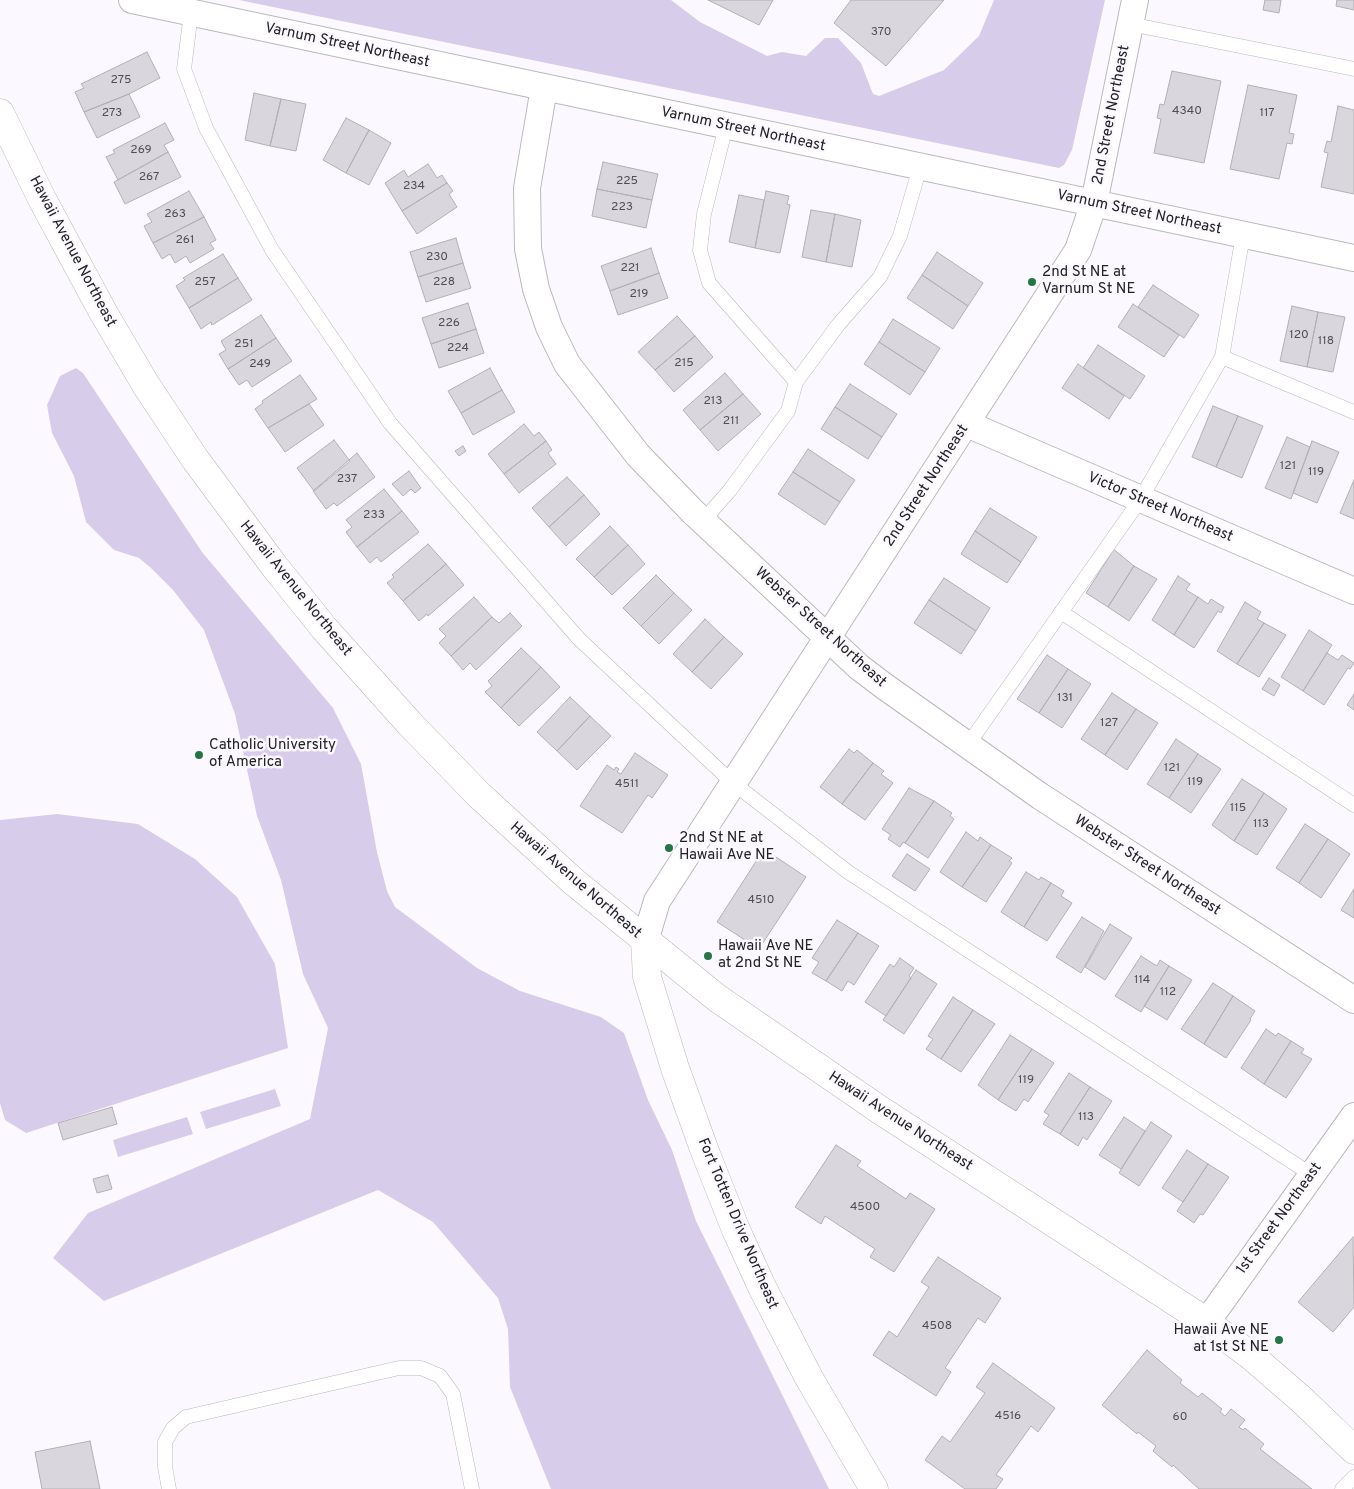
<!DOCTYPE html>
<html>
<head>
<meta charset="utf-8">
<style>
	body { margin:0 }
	canvas { display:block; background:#fbf9ff }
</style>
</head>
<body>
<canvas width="1354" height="1489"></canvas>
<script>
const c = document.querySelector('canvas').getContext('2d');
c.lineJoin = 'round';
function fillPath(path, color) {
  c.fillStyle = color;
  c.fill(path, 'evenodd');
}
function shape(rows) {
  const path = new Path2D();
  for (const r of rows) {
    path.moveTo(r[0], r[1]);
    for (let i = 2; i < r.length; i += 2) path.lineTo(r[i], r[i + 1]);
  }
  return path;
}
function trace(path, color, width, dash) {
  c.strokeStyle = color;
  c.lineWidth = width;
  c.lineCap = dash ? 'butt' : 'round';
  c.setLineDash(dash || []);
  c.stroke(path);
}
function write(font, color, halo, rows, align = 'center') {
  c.font = font + ' Overpass,sans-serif';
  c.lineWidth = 5;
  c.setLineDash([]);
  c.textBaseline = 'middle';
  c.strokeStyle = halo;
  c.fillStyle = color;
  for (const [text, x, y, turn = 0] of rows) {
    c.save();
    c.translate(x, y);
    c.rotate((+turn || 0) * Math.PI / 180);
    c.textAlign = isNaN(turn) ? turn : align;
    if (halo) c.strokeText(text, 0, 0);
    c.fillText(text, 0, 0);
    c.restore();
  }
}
const green = shape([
	[239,0,671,0,700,22,767,56,782,52,806,56,825,38,838,38,861,63,873,94,879,96,944,70,979,36,994,0,1105,0,1072,150,1064,165,1059,168],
	[76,368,83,373,202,552,333,708,361,764,377,852,387,891,395,907,477,968,520,991,601,1017,624,1033,648,1100,672,1150,696,1221,829,1489,551,1489,510,1387,508,1329,498,1298,433,1222,378,1190,104,1301,53,1258,88,1213,310,1119,328,1028,303,974,281,880,257,816,235,714,204,630,173,590,151,568,139,558,114,550,86,522,74,476,52,433,47,405,60,376],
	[57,814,138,824,195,859,237,897,275,964,288,1048,26,1133,5,1120,0,1103,0,820],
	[275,1089,281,1106,206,1129,200,1112],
	[187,1117,193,1134,118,1157,113,1140]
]);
const building = shape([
	[708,0,773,0,759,25,708,0],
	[851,0,944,0,886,66,834,23,851,0],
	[1265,0,1281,0,1279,13,1263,10,1265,0],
	[1337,0,1354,0,1354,10,1336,6,1337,0],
	[147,52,160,78,129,94,84,112,75,92,84,88,81,84,147,52],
	[1172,71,1221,81,1204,163,1154,153,1161,119,1157,118,1160,104,1164,105,1172,71],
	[1248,85,1297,95,1289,133,1294,134,1292,144,1287,143,1279,179,1230,169,1248,85],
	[254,93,281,99,270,146,245,140,254,93],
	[129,94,140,117,97,138,84,112,129,94],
	[281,99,306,104,296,151,270,146,281,99],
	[1338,106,1354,110,1354,194,1321,187,1328,153,1324,152,1327,141,1331,142,1338,106],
	[346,118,369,130,346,173,323,160,346,118],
	[165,123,174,140,164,145,168,152,118,180,106,157,115,153,113,150,165,123],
	[369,130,391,143,369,185,346,173,369,130],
	[168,152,181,177,125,204,114,182,168,152],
	[603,162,658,174,652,200,597,189,603,162],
	[428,164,437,178,442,175,447,183,402,211,385,183,404,170,408,177,428,164],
	[447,183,453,191,449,194,457,207,417,234,402,211,447,183],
	[597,189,652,200,646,228,592,216,597,189],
	[189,191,204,217,153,243,144,226,152,222,147,214,189,191],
	[766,191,789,196,787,204,790,205,780,253,755,248,766,191],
	[739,195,764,200,755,248,729,242,739,195],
	[811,210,835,214,826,262,802,257,811,210],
	[835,214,861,220,852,267,826,262,835,214],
	[204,217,216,240,210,243,214,249,190,263,186,256,175,263,170,254,162,259,153,243,204,217],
	[456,238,463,263,418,277,410,252,456,238],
	[651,248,659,273,610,291,601,266,651,248],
	[937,252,983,283,968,306,922,275,937,252],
	[223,254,238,278,189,308,176,286,185,280,183,278,223,254],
	[463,263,471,288,426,302,418,277,463,263],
	[659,273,668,298,618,315,610,291,659,273],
	[922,275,968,306,953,329,907,298,922,275],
	[238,278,252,300,212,325,211,322,201,329,189,308,238,278],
	[1153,285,1199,315,1184,338,1138,307,1153,285],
	[468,303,476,329,431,344,422,318,468,303],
	[1133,304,1179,335,1164,357,1118,327,1133,304],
	[1292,306,1318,312,1307,367,1280,361,1292,306],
	[1318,312,1345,317,1333,372,1307,367,1318,312],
	[261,315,276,338,228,369,219,354,226,350,221,341,261,315],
	[677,316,695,336,655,370,638,352,677,316],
	[893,319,940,348,925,372,879,342,893,319],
	[476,329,484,353,439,368,431,344,476,329],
	[695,336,713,357,674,392,655,370,695,336],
	[276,338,292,361,252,387,247,380,239,385,228,369,276,338],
	[879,342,925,372,910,395,864,364,879,342],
	[1098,345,1145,376,1130,399,1083,368,1098,345],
	[1078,364,1124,396,1109,419,1062,388,1078,364],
	[490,368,502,390,461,413,448,391,490,368],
	[725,373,743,394,700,430,683,410,725,373],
	[300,375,317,399,268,428,255,409,263,403,262,401,300,375],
	[850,384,897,414,882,437,835,407,850,384],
	[502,390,515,412,473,435,461,413,502,390],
	[743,394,761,414,718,451,700,430,743,394],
	[309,404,324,425,285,452,268,428,309,404],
	[1213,406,1238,416,1216,467,1192,457,1213,406],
	[835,407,882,437,868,459,821,429,835,407],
	[1238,416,1263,426,1242,478,1216,467,1238,416],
	[524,424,534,436,539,432,546,441,504,474,488,454,524,424],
	[1287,437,1310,447,1291,499,1265,488,1287,437],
	[334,440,350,461,314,491,297,468,334,440],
	[546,441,552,450,548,453,556,464,519,493,504,474,546,441],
	[1312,441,1339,452,1317,503,1293,493,1312,441],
	[463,446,466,451,459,456,455,451,463,446],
	[808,449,855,480,840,502,793,472,808,449],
	[357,453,375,477,337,506,334,503,326,509,313,491,357,453],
	[409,471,421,488,415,493,411,489,403,496,392,484,409,471],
	[793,472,840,502,825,525,778,494,793,472],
	[567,477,584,495,549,527,532,508,567,477],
	[1354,480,1354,519,1340,513,1354,480],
	[384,489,402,511,357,547,346,532,352,527,346,520,384,489],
	[584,495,600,514,566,546,549,527,584,495],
	[990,508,1037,537,1021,562,975,531,990,508],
	[402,511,419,532,381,562,377,557,370,563,357,547,402,511],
	[610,526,628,545,594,577,576,559,610,526],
	[975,531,1021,562,1007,583,961,554,975,531],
	[428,544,446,564,403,601,387,583,394,577,392,575,428,544],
	[628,545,645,564,612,595,594,577,628,545],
	[1112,548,1134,566,1108,607,1086,593,1111,554,1112,548],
	[446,564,464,585,428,616,427,614,419,621,403,601,446,564],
	[1134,566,1157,579,1129,621,1108,607,1134,566],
	[656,575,674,593,641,626,623,608,656,575],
	[1178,576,1190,584,1186,590,1198,597,1174,635,1152,620,1178,576],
	[944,578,990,608,976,631,929,600,944,578],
	[674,593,692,610,659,644,641,626,674,593],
	[474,597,492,617,451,656,439,643,446,636,439,629,474,597],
	[1198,597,1208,604,1211,599,1224,607,1221,613,1218,611,1194,648,1174,635,1198,597],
	[929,600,976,631,961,654,914,623,929,600],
	[1245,602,1261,612,1257,619,1264,623,1237,664,1217,651,1245,602],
	[510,613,522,626,476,670,470,663,463,670,451,656,492,617,499,623,510,613],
	[705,619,724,637,692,672,673,654,705,619],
	[1264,623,1286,635,1259,677,1237,664,1264,623],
	[1309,630,1332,645,1303,691,1281,677,1309,630],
	[724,637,743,654,711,689,692,672,724,637],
	[521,648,541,667,501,708,485,692,492,686,488,681,521,648],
	[1327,653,1338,660,1342,655,1354,663,1350,669,1348,668,1324,705,1303,691,1327,653],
	[1047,655,1068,669,1039,713,1017,699,1047,655],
	[541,667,560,687,519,726,501,708,541,667],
	[1068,669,1091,684,1062,728,1039,713,1068,669],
	[1269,678,1280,685,1274,696,1262,689,1269,678],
	[1112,693,1136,709,1105,755,1081,739,1112,693],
	[1354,694,1354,710,1347,705,1354,694],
	[570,697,590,716,557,751,537,732,570,697],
	[1136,709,1158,723,1127,770,1105,755,1136,709],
	[590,716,611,736,577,770,557,751,590,716],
	[1176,739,1198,754,1169,798,1147,784,1176,739],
	[849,749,854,753,857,750,873,763,842,804,820,787,849,749],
	[635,753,668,775,652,798,648,795,622,833,580,806,607,765,614,770,616,767,619,769,617,772,621,774,635,753],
	[1198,754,1221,769,1191,813,1169,798,1198,754],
	[873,763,884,771,881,774,893,783,865,820,842,804,873,763],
	[1242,779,1264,793,1234,841,1212,825,1242,779],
	[909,788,934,801,905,843,903,842,900,847,888,839,891,835,882,829,909,788],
	[1264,793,1287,809,1257,855,1234,841,1264,793],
	[934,801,952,813,950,816,954,819,928,858,905,843,934,801],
	[1305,824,1328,839,1299,883,1276,868,1305,824],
	[966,832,978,841,980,837,991,845,962,887,940,872,966,832],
	[1328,839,1350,854,1321,898,1299,883,1328,839],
	[991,845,1012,858,1009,861,1012,863,986,902,962,887,991,845],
	[764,849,806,877,759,949,717,922,764,849],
	[907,854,930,869,915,891,892,876,907,854],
	[1026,872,1039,880,1041,877,1051,883,1024,927,1001,912,1026,872],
	[1051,883,1064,891,1061,896,1072,903,1047,941,1024,927,1051,883],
	[1354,889,1354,918,1341,910,1354,889],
	[1082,917,1104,931,1081,973,1056,957,1082,917],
	[837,920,858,933,826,981,812,973,819,962,812,958,837,920],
	[1110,924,1132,938,1105,980,1085,967,1110,924],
	[858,933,879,946,854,985,848,981,842,991,826,981,858,933],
	[1141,956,1157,966,1160,960,1169,966,1141,1012,1115,996,1141,956],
	[900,958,914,968,909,976,911,978,886,1016,865,1002,890,964,894,967,900,958],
	[1169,966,1192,980,1167,1020,1144,1006,1169,966],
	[916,970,937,984,904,1034,883,1020,916,970],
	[1213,983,1233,996,1204,1044,1181,1029,1213,983],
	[1233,996,1255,1011,1250,1019,1251,1020,1226,1058,1204,1044,1233,996],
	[953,997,973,1010,941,1059,926,1049,933,1039,928,1036,953,997],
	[973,1010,995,1024,961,1072,941,1059,973,1010],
	[1266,1029,1276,1036,1278,1033,1291,1041,1264,1084,1241,1068,1266,1029],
	[1010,1035,1032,1049,998,1100,978,1085,1010,1035],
	[1291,1041,1304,1049,1301,1053,1312,1059,1286,1098,1264,1084,1291,1041],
	[1032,1049,1054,1063,1028,1102,1024,1099,1016,1111,998,1100,1032,1049],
	[1069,1073,1090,1087,1060,1134,1043,1124,1049,1115,1044,1112,1069,1073],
	[1090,1087,1112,1101,1087,1140,1083,1137,1078,1146,1060,1134,1090,1087],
	[112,1107,117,1124,63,1140,58,1123,112,1107],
	[1124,1117,1145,1131,1121,1169,1099,1155,1124,1117],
	[1151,1122,1172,1136,1139,1186,1119,1173,1151,1122],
	[836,1145,861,1161,857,1166,906,1199,910,1193,935,1209,894,1272,870,1257,875,1249,825,1216,821,1224,795,1207,836,1145],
	[1187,1150,1208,1164,1183,1202,1162,1188,1187,1150],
	[1208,1164,1229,1177,1203,1215,1200,1214,1194,1223,1177,1211,1208,1164],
	[108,1175,112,1189,97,1193,93,1179,108,1175],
	[1353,1237,1354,1307,1333,1332,1298,1302,1353,1237],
	[938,1257,1001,1298,985,1323,978,1318,945,1368,951,1372,936,1396,873,1355,889,1331,897,1337,929,1287,921,1282,938,1257],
	[1147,1350,1182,1380,1180,1383,1198,1397,1202,1393,1222,1409,1220,1412,1225,1416,1231,1409,1245,1420,1239,1427,1243,1430,1245,1428,1264,1444,1260,1449,1312,1489,1199,1489,1173,1465,1172,1467,1153,1451,1156,1446,1138,1432,1137,1434,1102,1405,1147,1350],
	[993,1363,1055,1408,1038,1432,1031,1426,996,1475,1003,1479,996,1489,965,1489,925,1460,942,1436,950,1442,985,1393,976,1387,993,1363],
	[90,1441,100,1489,42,1489,35,1452,90,1441]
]);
const service = shape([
	[191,13,184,69,206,128,272,250,390,423,579,639,733,783,848,872,1312,1175],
	[1130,24,1354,69],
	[726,126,704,214,700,250,709,283,796,382],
	[1222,357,1243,235],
	[702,522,730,490,788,411,796,382,838,325,880,277,900,236,920,167],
	[1061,612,1354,805],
	[967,746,1140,500,1222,357,1354,412],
	[169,1489,165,1467,165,1442,173,1428,186,1417,399,1368,421,1368,440,1376,453,1394,472,1489],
	[1342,1489,1354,1477]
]);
const minor = shape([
	[132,0,1354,258],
	[544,88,527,188,528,249,536,289,549,327,567,364,638,455,692,511,859,667,884,686,1040,796,1354,1000],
	[967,424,1354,591],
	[645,941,657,901,1078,250,1094,203,1135,0],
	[1206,1323,1354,1116]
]);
const tertiary = shape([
	[0,113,42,199,103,312,146,385,195,459,275,567,324,628,410,724,479,795,574,882,717,998,880,1110,1196,1315,1250,1355,1301,1399,1354,1450],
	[645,941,647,977,675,1068,704,1149,736,1230,762,1287,809,1378,874,1489]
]);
const markers = [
	[1032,282,5,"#267544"],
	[199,755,5,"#267544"],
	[669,848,5,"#267544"],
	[708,956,5,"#267544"],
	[1279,1340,5,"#267544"]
];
const numberNames = [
	["370",881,33],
	["275",121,81],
	["4340",1187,112],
	["273",112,114],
	["117",1267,114],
	["269",141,151],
	["267",149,178],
	["225",627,182],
	["234",414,187],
	["223",622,208],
	["263",175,215],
	["261",185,241],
	["230",437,258],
	["221",630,269],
	["257",205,283],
	["228",444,283],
	["219",639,295],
	["226",449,324],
	["120",1299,336],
	["118",1326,342],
	["251",244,345],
	["224",458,349],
	["215",684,364],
	["249",260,365],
	["213",713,402],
	["211",731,422],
	["121",1288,467],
	["119",1316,473],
	["237",347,480],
	["233",374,516],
	["131",1065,699],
	["127",1109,724],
	["121",1172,769],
	["119",1195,783],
	["4511",627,785],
	["115",1238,809],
	["113",1261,825],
	["4510",761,901],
	["114",1142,981],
	["112",1168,993],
	["119",1026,1081],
	["113",1086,1118],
	["4500",865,1208],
	["4508",937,1327],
	["4516",1008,1417],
	["60",1180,1418]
];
const streetNames = [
	["Varnum Street Northeast",347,46,12],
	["2nd Street Northeast",1112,115,-79],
	["Varnum Street Northeast",743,130,12],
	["Varnum Street Northeast",1139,213,12],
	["Hawaii Avenue Northeast",72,252,62],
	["2nd Street Northeast",927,486,-57],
	["Victor Street Northeast",1160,508,23],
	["Hawaii Avenue Northeast",295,589,51],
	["Webster Street Northeast",820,628,42],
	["Webster Street Northeast",1147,866,33],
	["Hawaii Avenue Northeast",575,881,41],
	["Hawaii Avenue Northeast",900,1122,33],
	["1st Street Northeast",1280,1219,-54],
	["Fort Totten Drive Northeast",737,1224,67]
];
const poiNames = [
	["2nd St NE at",1042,273],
	["Varnum St NE",1042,290],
	["Catholic University",209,746],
	["of America",209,763],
	["2nd St NE at",679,839],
	["Hawaii Ave NE",679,856],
	["Hawaii Ave NE",718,947],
	["at 2nd St NE",718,964],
	["Hawaii Ave NE",1269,1331,"right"],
	["at 1st St NE",1269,1348,"right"]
];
fillPath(green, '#d8cceb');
fillPath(building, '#d9d7dd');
trace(building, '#b2b0b5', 1);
trace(service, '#bab8bd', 15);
trace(minor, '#bab8bd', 28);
trace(tertiary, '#bab8bd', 29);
trace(service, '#fff', 14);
trace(minor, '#fff', 26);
trace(tertiary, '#fff', 28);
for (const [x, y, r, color] of markers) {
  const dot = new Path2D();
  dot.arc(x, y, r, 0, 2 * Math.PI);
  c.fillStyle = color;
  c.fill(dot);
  trace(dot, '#fbf9ff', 2);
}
write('12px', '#504e52', null, numberNames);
write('15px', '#222123', '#fbf9ff', streetNames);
write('15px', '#222123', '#fbf9ff', poiNames, 'left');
</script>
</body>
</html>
